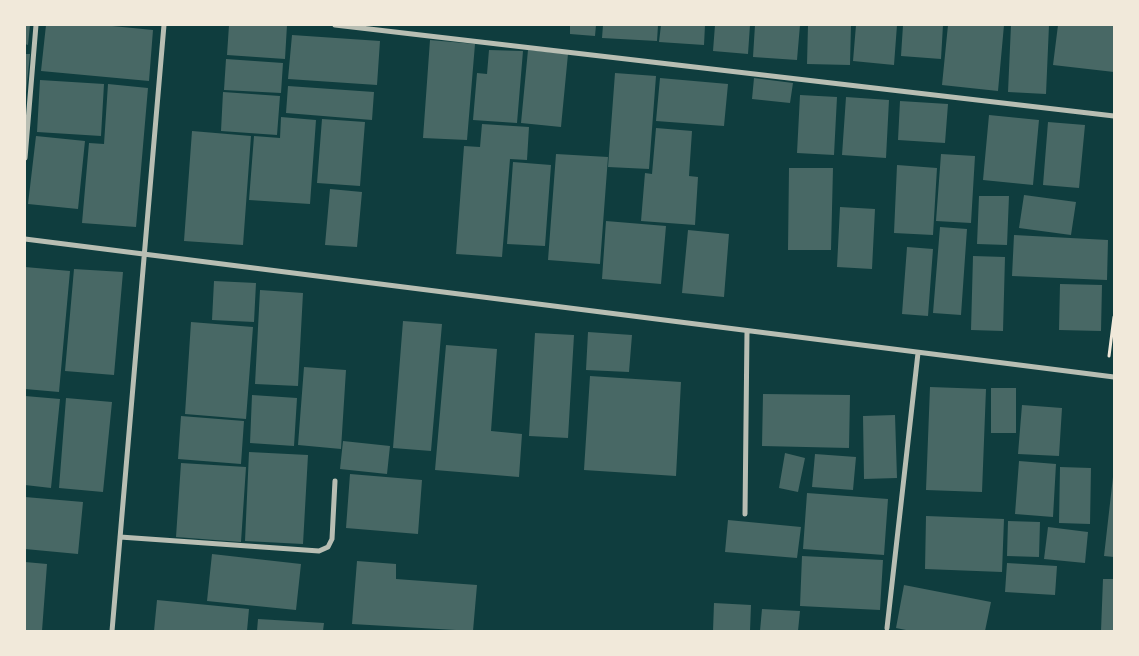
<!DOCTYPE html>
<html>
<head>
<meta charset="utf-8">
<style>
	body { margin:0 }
	#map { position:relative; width:1139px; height:656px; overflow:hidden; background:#0f3d3e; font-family:Lato,sans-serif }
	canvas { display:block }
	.frame { position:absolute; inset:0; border:26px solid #f1e9da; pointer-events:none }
</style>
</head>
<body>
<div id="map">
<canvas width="1139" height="656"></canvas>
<div class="frame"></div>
</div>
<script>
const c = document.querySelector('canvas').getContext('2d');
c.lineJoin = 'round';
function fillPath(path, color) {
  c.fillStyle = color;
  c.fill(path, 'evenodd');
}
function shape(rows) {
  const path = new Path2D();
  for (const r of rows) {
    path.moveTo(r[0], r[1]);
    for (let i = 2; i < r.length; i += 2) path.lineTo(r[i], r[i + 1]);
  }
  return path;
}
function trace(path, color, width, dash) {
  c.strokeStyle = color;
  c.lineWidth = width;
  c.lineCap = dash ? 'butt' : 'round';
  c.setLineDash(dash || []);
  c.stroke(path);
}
const building = shape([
	[25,25,30,25,28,45,25,44],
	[46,25,102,25,153,30,149,81,41,71],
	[229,25,287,25,285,59,227,55],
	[570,25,596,25,595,36,570,34],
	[603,25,658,25,657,41,602,38],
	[661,25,705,25,704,45,659,42],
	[715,25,750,25,748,54,713,51],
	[755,25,800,25,797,60,753,57],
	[808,25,851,25,850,65,807,64],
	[856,25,897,25,894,65,853,61],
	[903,25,943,25,941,59,901,56],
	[948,25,1004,25,998,91,942,85],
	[1011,25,1049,25,1046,94,1008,92],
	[1058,25,1114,25,1114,72,1053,65],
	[292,35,380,41,377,85,288,79],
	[430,40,475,44,467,140,423,138],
	[489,50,523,51,517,123,473,120,477,73,487,74],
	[528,50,568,54,561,127,521,123],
	[25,54,30,54,26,93,25,93],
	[226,59,283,63,281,93,224,90],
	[615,73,656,76,649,169,608,167],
	[660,78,728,84,724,126,656,121],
	[754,78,793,83,790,103,752,99],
	[40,80,104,84,101,136,37,132],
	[108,84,148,88,136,227,82,223,89,143,104,144],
	[288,86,374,92,372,120,286,113],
	[223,92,280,96,277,135,221,131],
	[800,95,837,97,834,155,797,153],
	[846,97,889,100,886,158,842,155],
	[900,101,948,104,945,143,898,140],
	[989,115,1039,120,1033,185,983,180],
	[281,117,316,120,310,204,249,200,254,136,280,138],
	[322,119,365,122,360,186,317,183],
	[1048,122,1085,125,1079,188,1043,185],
	[482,124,529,127,527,160,510,159,502,257,456,254,464,146,480,147],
	[656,128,692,131,689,176,698,177,695,225,641,221,645,173,652,174],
	[192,131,251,136,243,245,184,241],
	[36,136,85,141,78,209,28,204],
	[556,154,608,157,600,264,548,260],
	[941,154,975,156,971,223,936,221],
	[513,162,551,165,545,246,507,244],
	[897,165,937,168,933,235,894,233],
	[789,168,833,168,831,250,788,250],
	[330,189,362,192,357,247,325,245],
	[1024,195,1076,202,1071,235,1019,228],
	[979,196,1009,196,1007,245,977,244],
	[840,207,875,209,872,269,837,267],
	[606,221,666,226,661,284,602,279],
	[940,227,967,229,961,315,933,313],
	[688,230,729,234,724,297,682,293],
	[1014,235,1108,240,1107,280,1012,276],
	[907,247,933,249,928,316,902,314],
	[973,256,1005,257,1003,331,971,330],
	[25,267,70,271,59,392,25,389],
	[74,269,123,272,114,375,65,371],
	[214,281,256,283,254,322,212,320],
	[1060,284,1102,285,1101,331,1059,330],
	[260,290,303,293,298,386,255,384],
	[403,321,442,324,431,451,393,448],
	[191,322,253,327,246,419,185,414],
	[588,332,632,335,629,372,586,370],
	[535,333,574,335,568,438,529,436],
	[446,345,497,349,491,431,522,434,519,477,435,470],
	[304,367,346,370,341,449,298,445],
	[590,376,681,382,676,476,584,470],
	[930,387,986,389,982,492,926,490],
	[991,388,1016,388,1016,433,991,433],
	[763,394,850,395,849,448,762,446],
	[252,395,297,398,294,446,250,443],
	[25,396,60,399,51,488,25,485],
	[66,398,112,402,103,492,59,488],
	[1022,405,1062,408,1059,456,1018,454],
	[895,415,897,478,864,479,863,416],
	[181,416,244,421,241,464,178,459],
	[343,441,390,446,387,474,340,469],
	[249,452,308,455,303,544,245,541],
	[785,453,805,458,798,492,779,488],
	[815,454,856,457,853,490,812,487],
	[1019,461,1056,464,1053,517,1015,514],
	[181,463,246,467,241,542,176,537],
	[1060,467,1091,468,1090,524,1059,523],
	[350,474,422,480,418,534,346,528],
	[1113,477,1114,477,1114,557,1104,556],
	[807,493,888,499,884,555,803,549],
	[25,497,83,502,78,554,25,549],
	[926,516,1004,519,1002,572,925,569],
	[728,520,801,527,797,558,725,552],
	[1008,521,1040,522,1039,557,1007,556],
	[1048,527,1088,532,1085,563,1044,559],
	[212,554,301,564,296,610,207,601],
	[802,556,883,560,880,610,800,606],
	[357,561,396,564,396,579,477,585,473,631,352,624],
	[25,562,47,564,42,631,25,631],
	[1007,563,1057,566,1055,595,1005,592],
	[1103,579,1114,579,1114,631,1101,631],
	[904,585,991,602,985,631,911,631,896,628],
	[157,600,249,609,247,631,154,631],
	[714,603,751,605,750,631,713,631],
	[762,609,800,611,798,631,760,631],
	[258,619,324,623,323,631,257,631]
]);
const path = shape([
	[1109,356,1114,317]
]);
const minor = shape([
	[335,25,1114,116],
	[25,158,36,25],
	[25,239,1114,377],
	[745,514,747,331],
	[120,537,319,551,328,547,332,539,335,481],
	[887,628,918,353],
	[112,631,164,25]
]);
fillPath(building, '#486865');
trace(path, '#f1e9da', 3);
trace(minor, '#b8beb3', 5);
</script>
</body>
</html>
